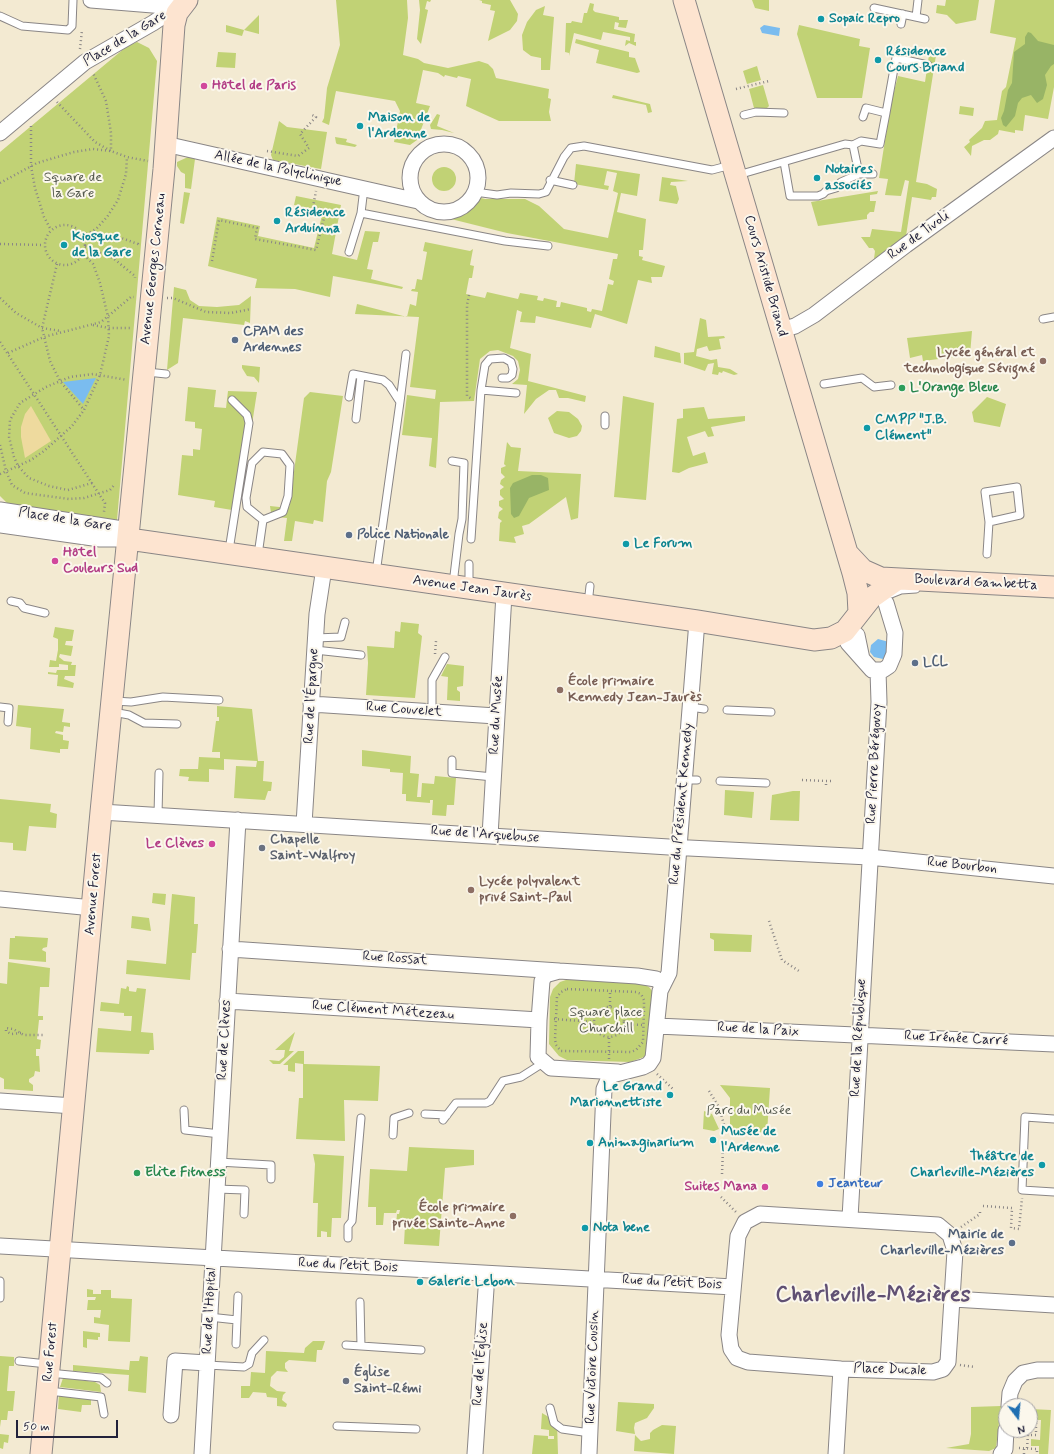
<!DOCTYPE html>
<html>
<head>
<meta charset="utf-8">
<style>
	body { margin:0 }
	#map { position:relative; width:1054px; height:1454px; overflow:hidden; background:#f3ead2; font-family:Mynerve,sans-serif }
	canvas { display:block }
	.north { position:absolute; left:998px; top:1398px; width:40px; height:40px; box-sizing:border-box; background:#fbf7ec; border:1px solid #a4a2a5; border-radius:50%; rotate:164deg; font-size:11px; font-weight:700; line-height:16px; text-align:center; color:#22223b }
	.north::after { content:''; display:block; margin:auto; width:14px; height:18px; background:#1f6fb2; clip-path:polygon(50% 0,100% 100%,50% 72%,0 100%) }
	.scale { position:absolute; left:16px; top:1420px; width:102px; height:18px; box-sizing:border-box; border:2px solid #22223b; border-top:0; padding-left:5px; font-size:12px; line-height:14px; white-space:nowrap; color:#22223b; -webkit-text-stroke:3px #fbf7ec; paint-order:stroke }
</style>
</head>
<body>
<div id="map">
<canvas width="1054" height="1454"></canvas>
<div class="north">N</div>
<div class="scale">50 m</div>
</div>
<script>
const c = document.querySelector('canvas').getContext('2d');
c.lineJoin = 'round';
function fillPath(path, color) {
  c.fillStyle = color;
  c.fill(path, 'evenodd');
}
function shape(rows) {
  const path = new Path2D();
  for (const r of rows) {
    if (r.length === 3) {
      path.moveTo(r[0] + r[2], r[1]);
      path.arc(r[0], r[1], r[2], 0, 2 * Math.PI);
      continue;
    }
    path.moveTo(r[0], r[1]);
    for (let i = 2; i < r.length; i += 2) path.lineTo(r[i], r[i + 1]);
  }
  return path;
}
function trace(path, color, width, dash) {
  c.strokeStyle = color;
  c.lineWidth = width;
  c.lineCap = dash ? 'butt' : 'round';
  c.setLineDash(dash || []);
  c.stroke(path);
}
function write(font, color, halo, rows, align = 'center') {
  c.font = font + ' Mynerve,sans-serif';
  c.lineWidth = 4;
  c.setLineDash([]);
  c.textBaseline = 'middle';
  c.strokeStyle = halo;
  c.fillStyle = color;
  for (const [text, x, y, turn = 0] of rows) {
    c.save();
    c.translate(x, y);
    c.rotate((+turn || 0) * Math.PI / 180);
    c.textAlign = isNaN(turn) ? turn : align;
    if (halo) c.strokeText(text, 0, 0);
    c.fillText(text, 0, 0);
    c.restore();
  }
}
const green = shape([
	[336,0,407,0,408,18,403,55,418,59,424,63,448,68,479,61,488,64,493,69,496,78,549,89,548,98,551,99,549,112,551,121,499,121,466,106,471,79,458,76,457,78,445,75,444,77,438,73,423,70,416,103,430,106,417,140,410,145,394,142,400,111,395,101,336,91,329,125,322,122,324,118,327,88,340,45],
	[419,0,431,0,430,2,427,1,425,9,428,10,421,44,417,39,420,10],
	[479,0,510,0,518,14,517,21,510,30,488,41,495,11,490,10,491,5,482,3,482,1],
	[752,0,769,0,769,11,755,8],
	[946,0,979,0,976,20,956,24,947,15,936,13,937,5,945,6],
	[995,0,1054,0,1054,87,1048,119,1025,115,1023,131,1015,130,1015,133,999,130,998,134,990,140,984,140,972,146,971,156,964,147,970,142,969,140,982,128,985,121,997,120,1002,91,1006,87,1016,38,990,33],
	[590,3,594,4,593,10,595,12,619,17,619,20,628,20,626,28,618,27,619,23,615,22,614,29,635,34,634,42,636,42,636,46,629,43,625,46,626,40,630,41,630,37,603,32,601,40,574,33,569,56,569,53,565,52,566,23,571,23,572,21,582,23,584,13,587,13],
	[545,6,543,15,554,17,550,70,541,70,541,58,531,56,523,50,522,35,527,22,536,10],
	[259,15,259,34,244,30,242,36,226,32,226,25,244,30],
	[799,25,860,39,859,46,870,48,862,98,817,98,797,34],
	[576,39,629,52,629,57,635,58,640,72,637,73,596,63,599,50,575,43],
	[137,42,149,48,157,61,117,520,19,509,8,504,0,496,0,152,126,47],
	[930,48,937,49,916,182,927,184,937,189,936,197,932,197,931,200,912,197,906,236,874,259,875,251,873,248,869,248,861,237,870,237,872,229,901,232,909,181,905,180,901,196,885,195,888,179,879,178,891,103,898,76,925,82],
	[218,52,236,53,235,68,216,67],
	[757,66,761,80,747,84,743,71],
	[763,85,769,106,767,108,754,108,749,89],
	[613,95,650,104,652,112,648,113,646,105,612,98],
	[960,106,974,108,973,116,959,114],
	[437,114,440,115,437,126,454,133,442,130,431,129,430,125],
	[279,121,287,127,327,132,321,169,273,160,271,155],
	[335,137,347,139,346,142,357,145,355,147,337,144,336,143],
	[188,157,195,159,191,189,185,188,185,174,181,172,177,166,177,162],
	[576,164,640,174,637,196,621,193,617,212,646,219,643,250,639,250,639,256,643,257,642,260,665,266,662,277,651,277,652,283,638,280,627,324,595,314,591,328,536,316,535,323,520,322,522,312,517,310,510,348,531,354,528,381,586,396,585,402,568,398,559,398,556,390,549,390,536,399,524,414,527,385,512,384,518,379,520,370,518,361,513,356,498,350,490,351,480,359,474,401,440,402,436,468,429,466,432,438,402,435,407,395,435,399,436,390,410,387,419,317,355,314,357,304,407,317,410,304,416,306,418,292,411,291,412,289,415,289,417,279,422,280,427,252,423,251,425,242,470,251,473,249,470,265,474,266,472,278,469,278,466,294,485,298,487,292,518,299,520,293,538,296,537,300,543,301,544,298,557,301,556,307,560,307,561,302,587,308,587,311,591,312,592,309,602,311,608,284,613,285,614,281,609,279,613,259,617,259,618,254,507,233,439,216,449,216,462,212,477,197,485,199,525,199,539,206,564,229,608,238,618,193,613,191,617,173,607,171,604,185,609,186,608,190,574,184],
	[444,179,12],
	[662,177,688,181,671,182,670,185,676,186,679,199,677,204,659,201],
	[878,191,877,194,870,195,870,201,876,201,874,212,870,212,867,215,867,219,818,226,811,202],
	[184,192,190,193,184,224,180,223],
	[296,196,341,205,332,254,357,260,365,231,380,232,378,242,373,242,367,269,373,270,371,279,403,287,402,289,333,276,330,297,295,289,255,288,257,279,208,266,217,217,260,226,258,236,314,248,323,211,294,205],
	[174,287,186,290,190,300,199,306,217,307,239,305,251,296,250,323,245,321,244,325,183,318,178,363,167,370],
	[700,318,706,320,708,337,724,336,725,338,719,339,721,349,709,351,707,346,697,349,696,356,711,360,717,359,718,367,730,369,738,374,734,375,723,371,722,373,719,372,718,375,712,374,714,363,708,364,705,371,684,364,684,353,694,352],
	[972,331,970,355,923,361,922,355,910,358,907,338],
	[655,346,680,353,681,363,654,357],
	[242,365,260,367,259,383,254,377,247,376,242,368],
	[188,387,216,390,214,407,226,408,228,391,257,392,240,502,233,502,232,510,214,507,215,501,178,495,182,455,193,456,193,449,200,450,202,429,195,428,195,422,185,421],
	[310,392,343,396,331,472,327,481,323,522,314,520,313,524,295,521,292,541,284,541,287,518,276,517,271,513,270,506,289,508,304,398],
	[623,396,654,403,646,500,614,497],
	[987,397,1006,404,1000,427,974,422,972,412],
	[704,407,708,419,745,416,745,421,711,427,714,436,708,437,705,431,687,437,693,456,705,452,708,463,689,468,679,473,672,472,677,419,683,418,683,409],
	[557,411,569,412,578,419,582,426,581,431,577,436,569,438,554,433,548,418],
	[507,442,511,447,521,448,518,471,581,474,578,518,571,520,566,497,529,524,522,526,524,534,514,537,516,543,499,541,500,523,502,521,498,518,499,512,503,509,499,506,499,501,504,499,500,495,500,490,504,487,500,484,501,480,505,477,501,473,501,468,506,466,504,464],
	[401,622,419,624,418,633,422,636,415,698,366,695,368,663,367,646,394,648,395,631,400,632],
	[55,627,74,630,72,641,66,641,65,645,73,646,71,656,60,654,59,657,64,661,72,662,71,665,76,665,75,676,65,676,64,679,74,683,73,688,57,686,58,675,48,674,48,672,56,673,57,670,68,670,68,665,59,664,59,667,49,667,50,660,56,661,58,650,58,639,53,637],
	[447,664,464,666,463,686,457,687,457,690,460,692,460,701,447,700,448,677,441,676],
	[18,705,64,709,62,722,70,723,70,727,64,726,63,732,56,731,55,733,63,735,63,740,69,741,68,749,60,749,60,753,30,749,31,728,16,726],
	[217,706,252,709,258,761,264,761,263,781,272,782,271,791,268,791,265,800,234,798,236,766,256,767,257,761,224,759,224,770,209,769,209,782,188,781,189,777,179,776,180,769,198,769,199,757,220,758,220,752,212,752,216,721,219,721,219,717,217,717],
	[362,750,411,756,410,773,419,774,417,797,421,797,422,783,434,784,435,776,456,778,454,805,447,805,446,816,432,815,433,800,430,800,430,803,406,801,406,794,402,794,403,773,390,772,390,769,362,766],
	[725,790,754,792,752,818,724,815],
	[793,791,800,791,799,821,770,820,772,795],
	[0,799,51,804,50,812,57,814,56,828,29,826,26,851,13,850,13,843,0,842],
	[153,893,166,894,165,905,152,903],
	[172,894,195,897,194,924,198,924,196,953,192,953,190,980,126,974,127,960,166,964],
	[132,916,149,918,151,931,131,928],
	[710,933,752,935,751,952,714,951,714,940,710,938],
	[15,936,48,938,47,947,43,948,42,950,46,952,46,962,9,959,10,938,15,938],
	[8,962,50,968,49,987,40,987,38,1016,43,1016,43,1020,39,1020,37,1039,41,1040,40,1049,36,1049,36,1056,39,1056,40,1072,35,1071,34,1076,29,1079,29,1082,33,1085,33,1091,4,1089,4,1079,0,1077,0,983,7,984],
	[569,979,643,984,649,987,653,992,648,1053,644,1057,630,1062,567,1060,559,1056,549,1044,550,997,553,989,560,982],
	[127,986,129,987,129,991,136,992,137,988,146,989,141,1032,153,1033,154,1050,150,1050,149,1054,96,1052,98,1028,131,1031,132,1016,124,1016,124,1013,100,1011,101,1002,119,1004,121,988,126,989],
	[295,1032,289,1051,294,1051,280,1064,273,1064,269,1060,279,1061,284,1057,285,1050,275,1050],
	[298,1051,304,1051,304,1064,380,1066,378,1101,344,1100,345,1141,296,1139,299,1098,303,1098,303,1064,295,1063,295,1072,288,1071,288,1065,283,1065],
	[720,1085,770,1088,767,1133,730,1130,730,1098],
	[704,1111,712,1114,719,1129,714,1131,703,1129],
	[409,1147,474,1150,474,1165,445,1168,439,1246,404,1244,405,1225,396,1225,397,1214,399,1214,400,1210,397,1210,396,1213,384,1213,383,1225,376,1225,376,1207,368,1207,370,1169,407,1171],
	[313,1154,344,1156,341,1218,332,1218,331,1237,327,1237,327,1232,321,1231,321,1237,317,1237,318,1203,313,1203,315,1164],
	[87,1289,93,1290,93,1294,101,1294,101,1290,111,1290,111,1298,132,1299,130,1342,108,1341,109,1325,94,1323,94,1317,100,1318,101,1310,87,1310,88,1300,95,1300,96,1297,87,1297],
	[83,1331,100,1333,100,1337,98,1337,98,1340,87,1339,87,1348,83,1347],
	[313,1341,325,1341,322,1350,317,1350,316,1362,289,1360,285,1363,285,1368,288,1372,277,1371,271,1377,270,1386,277,1391,286,1392,283,1395,282,1400,287,1404,286,1407,277,1406,277,1398,267,1397,266,1393,253,1392,249,1398,241,1398,241,1386,250,1386,251,1372,265,1373,266,1351,304,1353,305,1348],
	[0,1356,14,1357,14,1366,9,1366,7,1391,15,1391,13,1411,8,1411,7,1420,1,1420,0,1427],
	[140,1356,148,1357,146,1393,128,1391,129,1375,73,1371,73,1365,129,1370,130,1361,139,1361],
	[63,1378,95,1382,100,1385,101,1392,60,1387],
	[59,1394,91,1397,91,1405,82,1405,81,1412,58,1409],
	[618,1402,654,1404,654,1408,647,1418,635,1423,634,1428,635,1434,616,1431],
	[1001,1406,996,1448,989,1451,946,1448,969,1444,971,1434,971,1407],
	[1030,1409,1051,1410,1048,1454,1039,1454,1039,1446,1031,1446,1031,1439,1040,1440,1041,1420,1030,1420],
	[542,1413,557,1422,558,1454,532,1454,534,1435,548,1436,548,1439,554,1439,554,1436,549,1436,549,1430,541,1429],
	[662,1425,676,1426,674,1454,634,1451,635,1435,641,1441,650,1439,650,1433,653,1430],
	[0,1434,9,1435,8,1443,4,1442,3,1449,0,1448]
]);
const forest = shape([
	[1028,32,1031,33,1038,41,1054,45,1054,64,1051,66,1045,75,1047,85,1043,99,1037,103,1031,95,1022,98,1018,103,1015,116,1006,127,1003,125,1001,118,1004,111,1008,90,1012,83,1014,52,1025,44,1025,37],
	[532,475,541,475,548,478,549,490,529,498,519,516,514,518,511,514,510,488,513,483]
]);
const sand = shape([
	[31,406,51,441,25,458,21,437,21,427,25,414]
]);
const water = shape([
	[764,25,780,28,779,36,762,33,760,28],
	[96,378,83,404,63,382],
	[878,639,889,642,887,658,883,659,874,657,870,652,871,645]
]);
const path = shape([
	[80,49,82,30],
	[736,89,769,81],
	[57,102,95,142,111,151,111,133,106,101,93,73],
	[31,126,31,166,35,188,44,217,51,230],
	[267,151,298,156,309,148,300,134,316,117,312,115],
	[0,183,37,163,74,152,93,149,111,151,127,157,148,161],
	[65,245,20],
	[83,236,96,229,107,217,118,200,126,174,127,157],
	[84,240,96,235,110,234,138,244,138,246],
	[0,244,44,245],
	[85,247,113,258,135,276,135,278],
	[212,261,219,220,257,228,255,239,316,250,326,210,313,207,316,191],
	[57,264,42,328,50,361,60,381,84,410,100,375,109,336,108,317,100,283,93,264,83,254],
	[469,295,467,305,467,396,472,399],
	[0,298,16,313,42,328,61,331],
	[167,298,173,298,206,312,231,313,251,309],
	[93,325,109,328,130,328],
	[0,342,99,494,105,503,104,512],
	[8,353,44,337,101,322,131,297,134,297],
	[0,445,6,471,12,485,25,493,69,499,84,498,110,490,115,484],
	[0,474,31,460,44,451,72,426,84,410],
	[92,483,68,490,49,486,29,478,18,466,14,457,9,437,10,420,20,403,46,387,70,377,93,374,127,380],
	[435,654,436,641],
	[802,780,826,781],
	[826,785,826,781,831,781],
	[769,921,782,960,799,971],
	[567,989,636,992,641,994,644,1000,644,1008,643,1042,636,1050,631,1052,561,1051,556,1045,555,1039,557,997,561,992,567,989],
	[610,1006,610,991],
	[609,1022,15],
	[554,1019,594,1022],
	[625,1024,642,1025],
	[21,1033,11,1034,6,1031,6,1028,13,1029,24,1035,45,1035],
	[609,1059,609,1037],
	[657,1074,673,1089],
	[709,1091,719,1107,725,1128],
	[722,1174,723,1149],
	[721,1197,736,1212],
	[983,1206,1012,1208,1011,1228,1019,1229,1022,1198],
	[961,1227,980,1214,980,1211],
	[960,1365,975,1367],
	[1024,1430,1024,1435,1036,1435,1036,1422,1030,1422],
	[1019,1448,1037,1449,1037,1454],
	[1027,1448,1028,1435],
	[1024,1454,1024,1448]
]);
const lane = shape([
	[874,8,925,19],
	[0,16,22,26,68,30,72,26,73,0],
	[916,17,918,0],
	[901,24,903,14],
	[896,58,928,65],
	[886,113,897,52],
	[744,115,756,112,784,113],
	[784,162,790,196,818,196,823,194,826,191,836,188,841,182,859,174,873,174],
	[859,174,853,145,861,141,880,144,886,113,866,108,863,117],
	[738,175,845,144,853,145],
	[550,180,573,185],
	[475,192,497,195,511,193,539,194,546,192,564,157,571,148,584,146,712,170,731,165],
	[361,213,505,241,548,246],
	[349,252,361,213,364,188],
	[1043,319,1054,317],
	[147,372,166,374],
	[824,384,862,378,874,387,891,385],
	[481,390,485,365,490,359,504,358,511,362,513,369,512,375,508,378,502,378],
	[349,397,353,374,383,380,389,385,400,402,376,573],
	[400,402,406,354],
	[356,419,361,376],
	[605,425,605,416],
	[452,461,464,463,462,519,459,534,453,584],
	[471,539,481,390,516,393],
	[230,544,249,423,247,415,232,400],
	[259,548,263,520,247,507,246,498,252,463,263,452,282,454,290,465,288,496,283,512,263,520],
	[987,554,989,522,985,492,1017,487,1020,515,989,522],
	[469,564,469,587],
	[891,594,901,590,916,589],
	[11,601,20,603,24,608,45,613],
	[588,604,590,586],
	[315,638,341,637,345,622],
	[315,650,361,655],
	[114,701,131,702,163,697,219,700],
	[0,707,9,708,8,722],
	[690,707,704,709],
	[727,710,771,712],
	[113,712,129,715,144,723,177,724],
	[432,712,432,680,445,657],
	[452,760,452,773,493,777],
	[684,780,697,780],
	[720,781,766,783],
	[158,815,159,773],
	[184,1110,185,1130,220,1134],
	[425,1114,447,1115],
	[1054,1119,1025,1117,1022,1190,1054,1192],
	[443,1120,456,1103,486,1103,490,1101,503,1081,521,1077,543,1063],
	[393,1135,394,1118,409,1113],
	[218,1162,271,1165,271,1179],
	[216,1189,245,1190,244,1214],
	[348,1238,348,1226,352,1221,361,1118],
	[0,1281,0,1298],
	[360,1302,361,1346],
	[209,1317,237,1320],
	[236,1344,238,1296],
	[346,1345,421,1350],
	[19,1361,47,1364],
	[207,1365,244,1367,249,1364,252,1353,264,1340],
	[49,1373,101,1378,107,1383],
	[49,1391,101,1397,104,1414],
	[550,1408,554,1423,562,1429,590,1433],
	[337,1426,416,1429]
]);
const street = shape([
	[91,0,165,6,180,3],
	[0,133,85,62,153,23,183,3],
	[444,178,34],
	[165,144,418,201],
	[781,330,795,326,814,315,906,245,1054,138],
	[0,510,129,530],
	[0,525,100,539,129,539],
	[857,635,862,659],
	[848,643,872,670,883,670,889,666,894,654,895,633,886,603],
	[311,704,496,716],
	[101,812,669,847,869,857,1054,876],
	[304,824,317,614,324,568],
	[490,836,504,594],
	[0,899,93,908],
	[230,949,559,971],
	[227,1001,539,1020],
	[657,1026,1054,1044],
	[618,1072,551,1068,538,1057,539,1020,542,981,545,975,559,971,637,976,656,979,663,985],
	[0,1101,74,1106],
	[760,1214,938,1225,950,1235,955,1251,948,1362,943,1369,933,1372,841,1369,748,1362,737,1358,731,1349,729,1335,738,1236,745,1222,760,1214],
	[850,1218,879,702,878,671],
	[0,1246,733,1287],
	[953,1299,1054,1305],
	[1009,1406,1010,1393,1015,1381,1023,1373,1037,1370,1054,1370],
	[171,1415,175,1361,207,1363],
	[202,1454,238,820],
	[475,1454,487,1274],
	[589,1454,604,1089,608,1080,612,1075,643,1067,649,1064,653,1058,660,991,669,973,697,621],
	[836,1454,841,1369],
	[1001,1454,1005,1449,1006,1430]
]);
const secondary = shape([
	[684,0,853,573,858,593,859,613],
	[129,539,697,621,814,640,831,638,845,631,871,598,898,579],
	[848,554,863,570,881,578,1054,587],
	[41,1454,101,812,164,169,174,25,177,13,187,0]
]);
const markers = [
	[821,19,4,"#0f9aa8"],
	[878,60,4,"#0f9aa8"],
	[204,86,4,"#d1479c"],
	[360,126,4,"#0f9aa8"],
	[817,178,4,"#0f9aa8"],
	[277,221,4,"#0f9aa8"],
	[64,245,4,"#0f9aa8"],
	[235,340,4,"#5c6f8a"],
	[1043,361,4,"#8d6e63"],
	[902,388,4,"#2e9e5b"],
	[867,428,4,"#0f9aa8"],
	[349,535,4,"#5c6f8a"],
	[626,544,4,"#0f9aa8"],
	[55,561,4,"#d1479c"],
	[915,663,4,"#5c6f8a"],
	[560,690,4,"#8d6e63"],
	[212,844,4,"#d1479c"],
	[262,848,4,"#6b7280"],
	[471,890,4,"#8d6e63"],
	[670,1095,4,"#0f9aa8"],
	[713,1140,4,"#0f9aa8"],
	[590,1143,4,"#0f9aa8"],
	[1042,1165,4,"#0f9aa8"],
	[137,1173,4,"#2e9e5b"],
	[820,1184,4,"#3f7fe0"],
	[765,1187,4,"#d1479c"],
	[513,1216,4,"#8d6e63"],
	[585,1228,4,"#0f9aa8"],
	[1012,1243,4,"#5c6f8a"],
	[420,1282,4,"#0f9aa8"],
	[346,1381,4,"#6b7280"]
];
const cultureNames = [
	["Sopaic Repro",829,19],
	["Résidence",886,52],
	["Cours Briand",886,68],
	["Maison de",368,118],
	["l'Ardenne",368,134],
	["Notaires",825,170],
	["associés",825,186],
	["Résidence",285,213],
	["Arduinna",285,229],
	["Kiosque",72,237],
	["de la Gare",72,253],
	["CMPP \"J.B.",875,420],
	["Clément\"",875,436],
	["Le Forum",634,544],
	["Le Grand",662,1087,"right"],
	["Marionnettiste",662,1103,"right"],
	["Musée de",721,1132],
	["l'Ardenne",721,1148],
	["Animaginarium",598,1143],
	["Théâtre de",1034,1157,"right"],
	["Charleville-Mézières",1034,1173,"right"],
	["Nota bene",593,1228],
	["Galerie Lebon",428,1282]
];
const streetNames = [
	["Place de la Gare",125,39,-31],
	["Allée de la Polyclinique",278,169,12],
	["Rue de Tivoli",919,236,-36],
	["Avenue Georges Corneau",154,269,-84],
	["Cours Aristide Briand",765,276,74],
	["Place de la Gare",65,520,9],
	["Boulevard Gambetta",976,583,3],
	["Avenue Jean Jaurès",472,589,8],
	["Rue de l'Épargne",312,696,-87],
	["Rue Couvelet",404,710,4],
	["Rue du Musée",497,715,-87],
	["Rue Pierre Bérégovoy",875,764,-87],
	["Rue du Président Kennedy",682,804,-85],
	["Rue de l'Arquebuse",485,835,4],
	["Rue Bourbon",962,866,6],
	["Avenue Forest",94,894,-85],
	["Rue Rossat",395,959,4],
	["Rue Clément Métezeau",383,1011,4],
	["Rue de la Paix",758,1030,3],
	["Rue de la République",859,1038,-87],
	["Rue Irénée Carré",956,1039,3],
	["Rue de Clèves",225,1040,-87],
	["Rue du Petit Bois",348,1266,3],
	["Rue du Petit Bois",672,1283,3],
	["Rue de l'Hôpital",210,1311,-87],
	["Rue Forest",51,1352,-85],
	["Rue de l'Église",481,1364,-86],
	["Rue Victoire Cousin",593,1367,-88],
	["Place Ducale",890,1370,2]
];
const hotelNames = [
	["Hôtel de Paris",212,86],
	["Hôtel",63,553],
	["Couleurs Sud",63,569],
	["Le Clèves",204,844,"right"],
	["Suites Mana",757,1187,"right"]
];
const parkNames = [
	["Square de",73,178],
	["la Gare",73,194],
	["Square place",606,1013],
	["Churchill",606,1029],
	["Parc du Musée",749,1111]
];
const serviceNames = [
	["CPAM des",243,332],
	["Ardennes",243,348],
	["Police Nationale",357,535],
	["LCL",923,663],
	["Mairie de",1004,1235,"right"],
	["Charleville-Mézières",1004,1251,"right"]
];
const educationNames = [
	["Lycée général et",1035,353],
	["technologique Sévigné",1035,369],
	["École primaire",568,682,"left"],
	["Kennedy Jean-Jaurès",568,698,"left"],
	["Lycée polyvalent",479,882,"left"],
	["privé Saint-Paul",479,898,"left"],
	["École primaire",505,1208],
	["privée Sainte-Anne",505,1224]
];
const leisureNames = [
	["L'Orange Bleue",910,388],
	["Elite Fitness",145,1173]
];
const worshipNames = [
	["Chapelle",270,840],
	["Saint-Walfroy",270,856],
	["Église",354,1373],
	["Saint-Rémi",354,1389]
];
const shopNames = [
	["Jeanteur",828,1184]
];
const townNames = [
	["Charleville-Mézières",873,1296]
];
fillPath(green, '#c1d275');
fillPath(forest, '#98b466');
fillPath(sand, '#eeda9e');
fillPath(water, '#7abcef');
trace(lane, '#8a8686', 9);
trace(street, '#8a8686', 17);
trace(secondary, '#8a8686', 23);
trace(path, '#8a8686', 2.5, [1, 3]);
trace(lane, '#fff', 7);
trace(street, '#fff', 15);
trace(secondary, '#fde4d0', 21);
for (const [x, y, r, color] of markers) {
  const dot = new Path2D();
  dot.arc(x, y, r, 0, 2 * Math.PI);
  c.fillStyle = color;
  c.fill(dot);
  trace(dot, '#fbf7ec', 1.5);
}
write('bold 14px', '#0d838f', '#fbf7ec', cultureNames, 'left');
write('14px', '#22223b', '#fbf7ec', streetNames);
write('bold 14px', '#b23c85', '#fbf7ec', hotelNames, 'left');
write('14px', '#52574c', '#fbf7ec', parkNames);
write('bold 14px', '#4e5e75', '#fbf7ec', serviceNames, 'left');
write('bold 14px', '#785e54', '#fbf7ec', educationNames, 'right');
write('bold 14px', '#27864d', '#fbf7ec', leisureNames, 'left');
write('bold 14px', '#5b616d', '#fbf7ec', worshipNames, 'left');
write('bold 14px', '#366cbe', '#fbf7ec', shopNames, 'left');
write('bold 22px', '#605073', '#fbf7ec', townNames);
</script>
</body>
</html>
